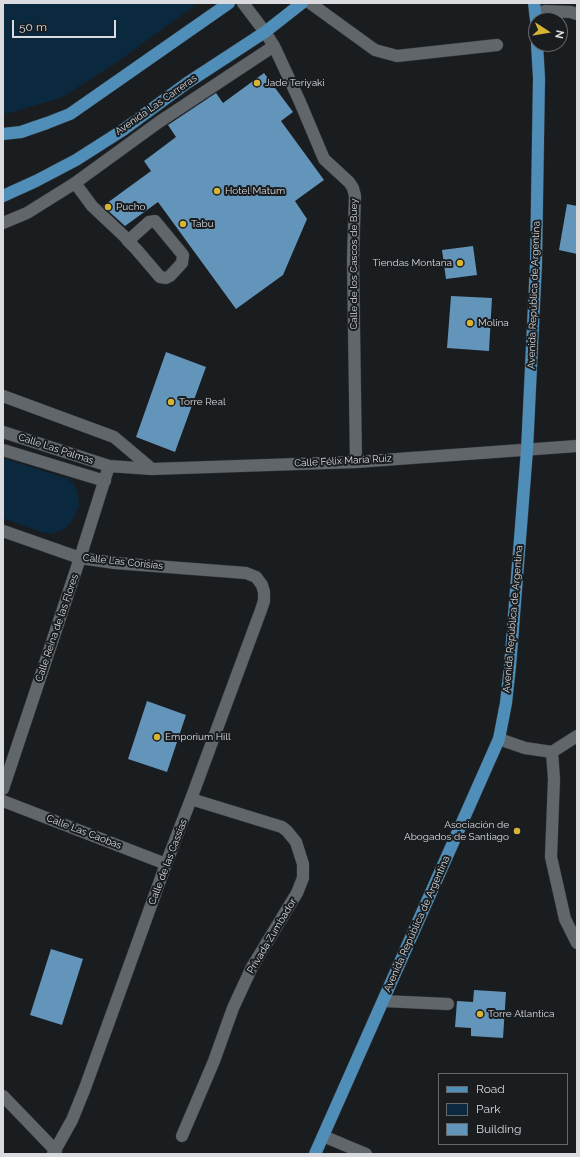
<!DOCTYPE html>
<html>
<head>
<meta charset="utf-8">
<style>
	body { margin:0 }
	#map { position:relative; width:580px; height:1157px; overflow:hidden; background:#191d20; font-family:Raleway,sans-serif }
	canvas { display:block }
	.frame { position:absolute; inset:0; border:4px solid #d9dbde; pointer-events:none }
	.legend { position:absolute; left:438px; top:1073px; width:130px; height:72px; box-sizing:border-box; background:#191d20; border:1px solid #66696c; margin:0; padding:5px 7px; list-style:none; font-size:12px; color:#d9dbde }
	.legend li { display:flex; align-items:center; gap:8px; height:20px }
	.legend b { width:20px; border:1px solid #66696c }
	.north { position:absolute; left:528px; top:12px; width:40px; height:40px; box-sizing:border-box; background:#191d20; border:1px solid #66696c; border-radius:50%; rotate:102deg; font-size:11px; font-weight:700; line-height:16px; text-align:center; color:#d9dbde }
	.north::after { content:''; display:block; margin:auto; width:14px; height:18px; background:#d8b434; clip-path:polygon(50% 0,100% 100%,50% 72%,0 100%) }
	.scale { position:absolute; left:12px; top:20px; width:104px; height:18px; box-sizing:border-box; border:2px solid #d9dbde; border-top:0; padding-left:5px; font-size:12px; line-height:14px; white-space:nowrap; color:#d9dbde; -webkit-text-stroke:3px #191d20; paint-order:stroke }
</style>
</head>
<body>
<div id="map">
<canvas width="580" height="1157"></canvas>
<div class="frame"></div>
<ul class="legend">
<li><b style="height:5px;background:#4f8eb9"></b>Road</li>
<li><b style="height:11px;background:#0a293e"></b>Park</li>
<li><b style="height:11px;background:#6394ba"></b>Building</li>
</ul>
<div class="north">N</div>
<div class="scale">50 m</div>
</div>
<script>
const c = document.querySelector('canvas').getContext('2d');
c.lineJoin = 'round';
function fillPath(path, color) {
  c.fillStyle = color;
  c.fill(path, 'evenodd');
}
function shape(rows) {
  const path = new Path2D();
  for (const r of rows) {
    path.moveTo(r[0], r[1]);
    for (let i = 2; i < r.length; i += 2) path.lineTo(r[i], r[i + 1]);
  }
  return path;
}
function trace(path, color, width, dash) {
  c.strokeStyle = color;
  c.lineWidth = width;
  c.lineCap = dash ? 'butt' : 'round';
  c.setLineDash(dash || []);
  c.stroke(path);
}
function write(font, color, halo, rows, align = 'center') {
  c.font = font + ' Raleway,sans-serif';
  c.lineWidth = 4;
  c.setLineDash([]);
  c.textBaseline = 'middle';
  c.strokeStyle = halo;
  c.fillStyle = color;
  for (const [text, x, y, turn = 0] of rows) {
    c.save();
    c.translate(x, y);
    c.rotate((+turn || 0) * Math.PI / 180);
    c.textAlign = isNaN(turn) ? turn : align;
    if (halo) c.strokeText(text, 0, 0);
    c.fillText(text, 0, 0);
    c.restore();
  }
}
const green = shape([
	[3,3,198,3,120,60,63,97,16,111,3,114],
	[3,458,68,479,75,485,78,495,79,505,75,516,69,525,61,531,51,534,41,532,3,518]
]);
const building = shape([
	[264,73,293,112,281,121,324,180,295,201,307,219,283,275,236,309,158,202,125,226,103,206,151,171,144,161,176,137,168,125,216,93,223,103],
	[567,204,577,206,577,254,559,250],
	[473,246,477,275,446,279,442,250],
	[451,296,492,298,489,351,447,348],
	[166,352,206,367,175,452,136,437],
	[147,701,186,715,167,772,128,759],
	[51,949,83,959,62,1025,30,1015],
	[474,990,506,992,503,1038,471,1036,471,1028,455,1027,457,1001,473,1002]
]);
const minor = shape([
	[243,3,265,32,274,46,300,102,324,159,349,182,353,188,355,196,353,259,356,462],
	[310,3,375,50,397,56,497,45],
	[536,14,545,11,571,12,577,14],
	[75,183,92,206,125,237,128,241,136,249,160,277,166,278,170,276,182,263,183,255,155,221,149,222,128,241],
	[3,223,27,213,75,183,159,122,274,46],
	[3,396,114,437,152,469],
	[3,432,109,466,152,469,356,462,577,446],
	[3,450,105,481],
	[3,531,80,558,115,563,246,573,256,577,262,585,264,592,264,601,261,610,191,799,166,864,85,1088,72,1120,53,1154],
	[499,739,525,748,552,752,577,736],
	[552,752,554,779,551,857,565,919,577,943],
	[3,789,80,558,109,466],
	[3,801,166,864],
	[383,1001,448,1004],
	[3,1096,56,1151],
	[182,1136,214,1061,233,1008,252,967,297,893,303,878,303,864,296,842,287,831,282,827,191,799],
	[323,1136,366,1154]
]);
const major = shape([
	[534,3,536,20],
	[3,134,21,132,47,123,70,114,229,3],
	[3,196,36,181,76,160,123,130,187,83,265,32,302,3],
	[315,1154,499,739,506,703,510,666,527,450,536,264,539,78,537,44]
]);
const markers = [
	[257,83,4,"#d8b434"],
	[217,191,4,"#d8b434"],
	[108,207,4,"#d8b434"],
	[183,224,4,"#d8b434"],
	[460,263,4,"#d8b434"],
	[470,323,4,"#d8b434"],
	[171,402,4,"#d8b434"],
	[157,737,4,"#d8b434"],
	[517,831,4,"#d8b434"],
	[480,1014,4,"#d8b434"]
];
const poiNames = [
	["Jade Teriyaki",265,83],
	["Hotel Matum",225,191],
	["Pucho",116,207],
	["Tabu",191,224],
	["Tiendas Montana",452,263,"right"],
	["Molina",478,323],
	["Torre Real",179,402],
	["Emporium Hill",165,737],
	["Asociación de",509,825,"right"],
	["Abogados de Santiago",509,837,"right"],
	["Torre Atlantica",488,1014]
];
const streetNames = [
	["Avenida Las Carreras",156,105,-35],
	["Calle de los Cascos de Buey",354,264,-90],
	["Avenida República de Argentina",534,295,-88],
	["Calle Las Palmas",56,449,18],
	["Calle Félix María Ruiz",343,461,-3],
	["Calle Las Corisias",123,562,6],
	["Avenida República de Argentina",513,619,-85],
	["Calle Reina de las Flores",57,628,-71],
	["Calle Las Caobas",84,832,21],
	["Calle de las Cassias",168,862,-69],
	["Avenida República de Argentina",417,924,-66],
	["Privada Zumbador",272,936,-59]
];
fillPath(green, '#0a293e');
fillPath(building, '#6394ba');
trace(minor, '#343639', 13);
trace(major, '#343639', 13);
trace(minor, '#61666a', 12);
trace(major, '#4f8eb9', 12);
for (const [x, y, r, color] of markers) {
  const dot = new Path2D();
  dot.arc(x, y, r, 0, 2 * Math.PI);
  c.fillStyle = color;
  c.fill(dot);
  trace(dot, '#191d20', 1.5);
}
write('10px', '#d9dbde', '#191d20', poiNames, 'left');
write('10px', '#d9dbde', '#191d20', streetNames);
</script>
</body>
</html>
